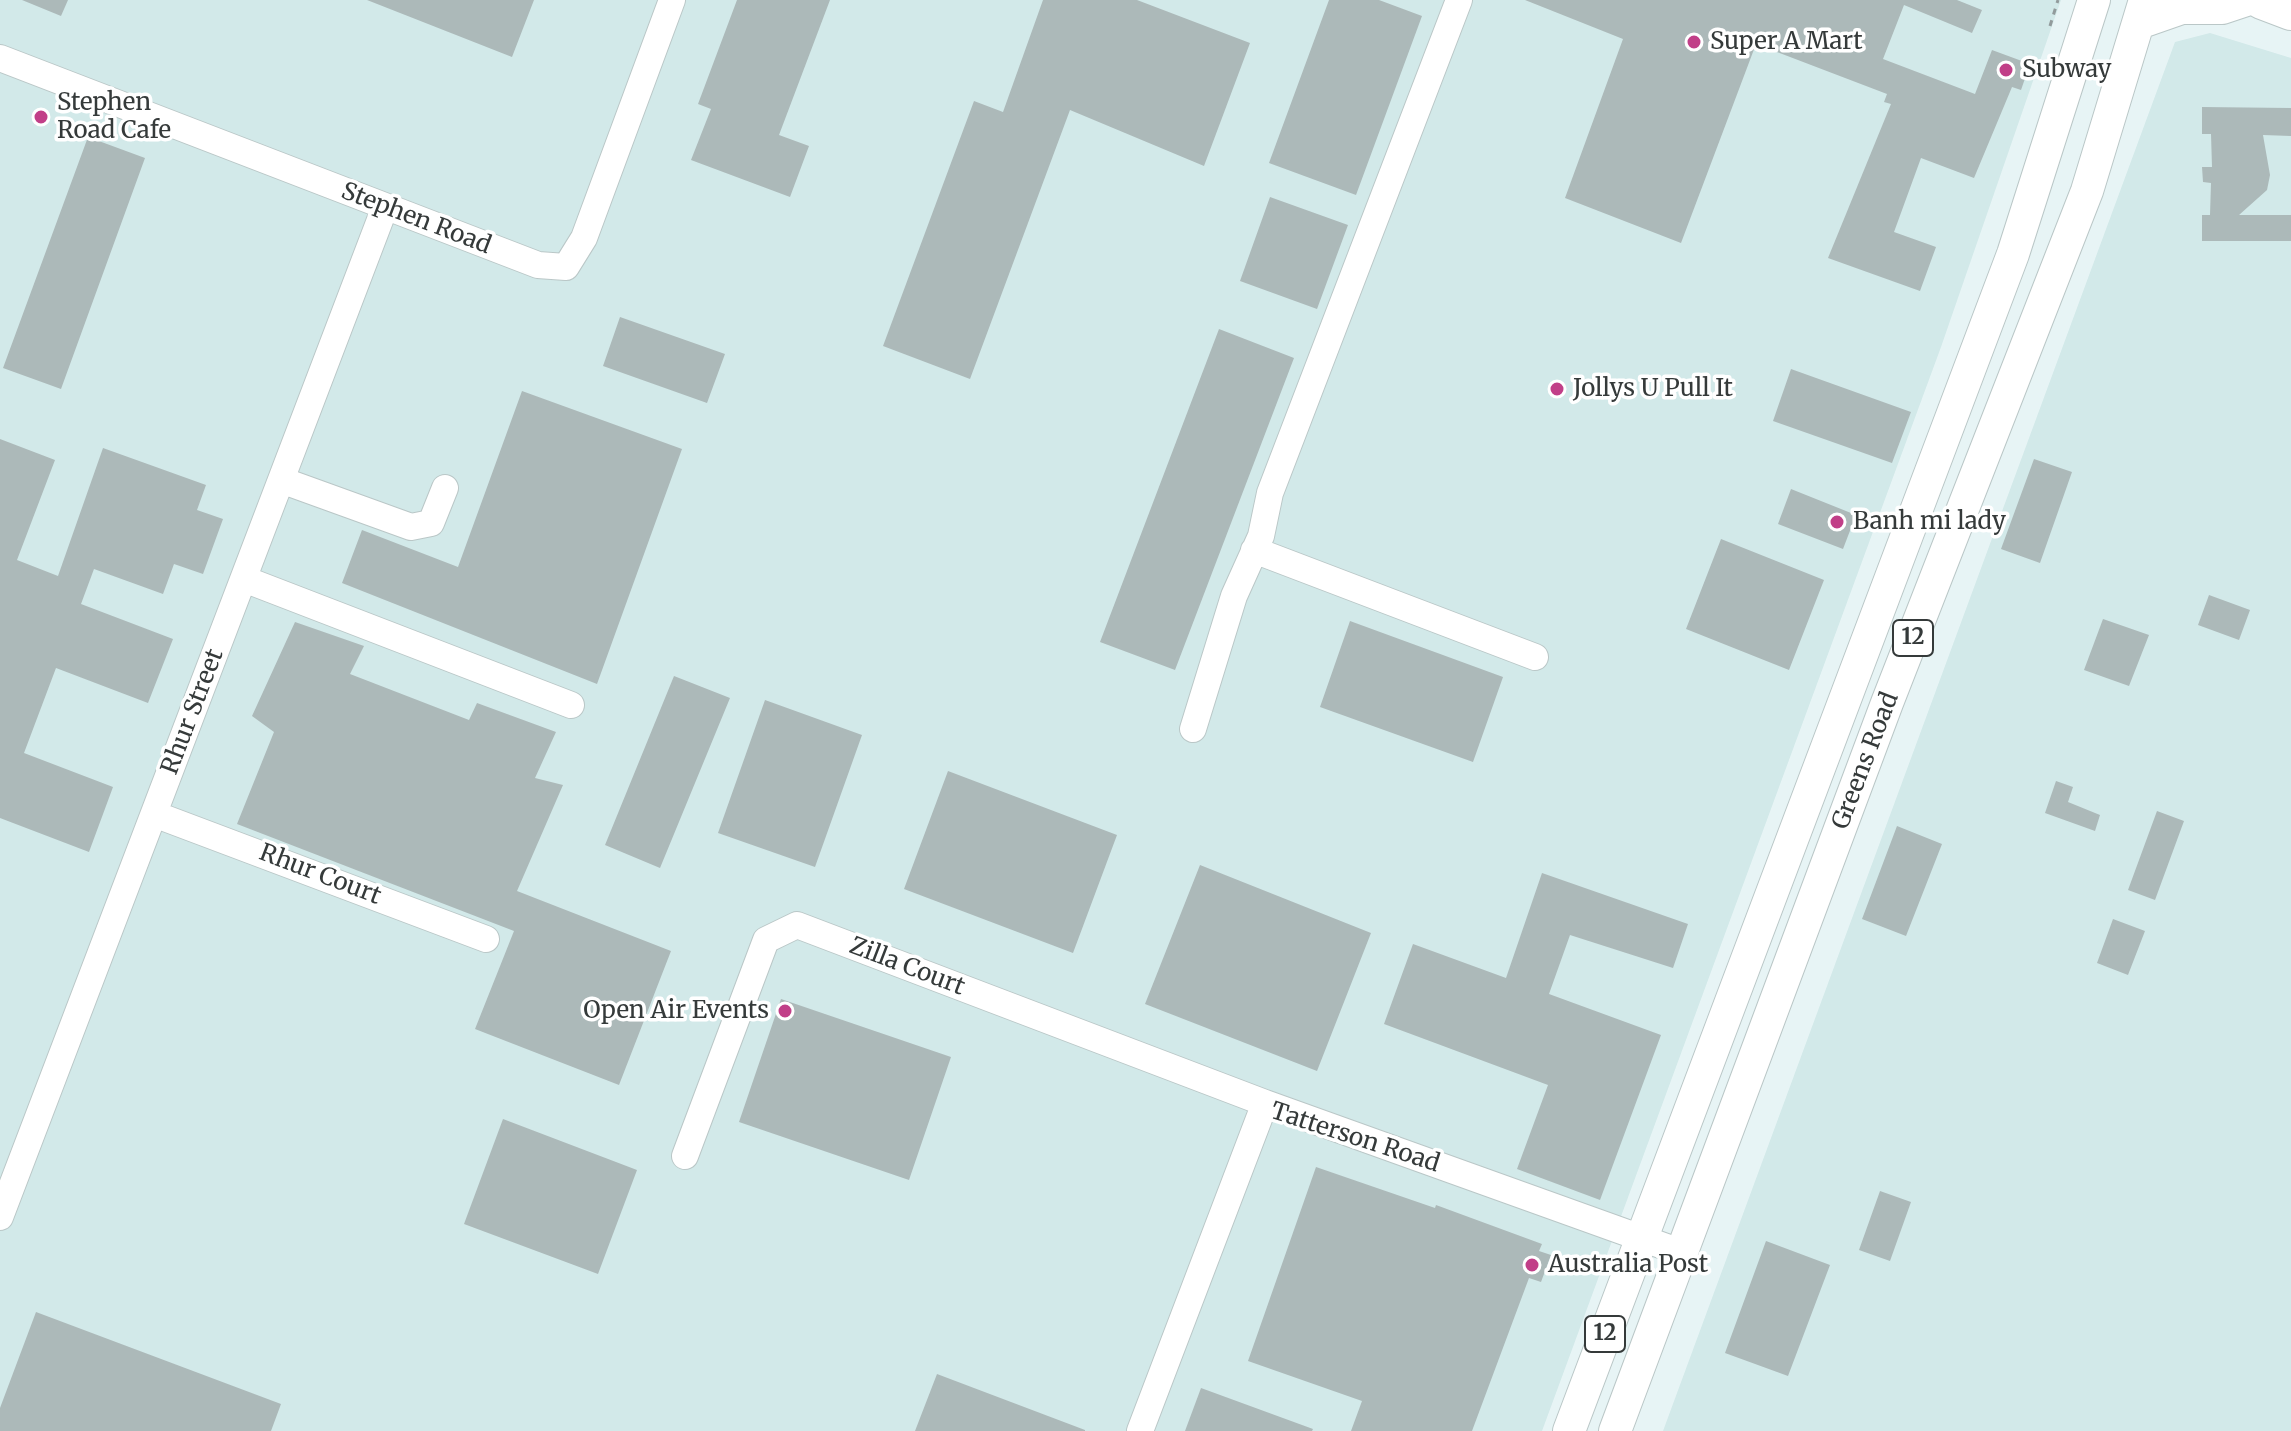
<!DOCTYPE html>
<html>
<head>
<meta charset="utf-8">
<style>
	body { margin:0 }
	canvas { display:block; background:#e7f4f5 }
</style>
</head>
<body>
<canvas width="2291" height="1431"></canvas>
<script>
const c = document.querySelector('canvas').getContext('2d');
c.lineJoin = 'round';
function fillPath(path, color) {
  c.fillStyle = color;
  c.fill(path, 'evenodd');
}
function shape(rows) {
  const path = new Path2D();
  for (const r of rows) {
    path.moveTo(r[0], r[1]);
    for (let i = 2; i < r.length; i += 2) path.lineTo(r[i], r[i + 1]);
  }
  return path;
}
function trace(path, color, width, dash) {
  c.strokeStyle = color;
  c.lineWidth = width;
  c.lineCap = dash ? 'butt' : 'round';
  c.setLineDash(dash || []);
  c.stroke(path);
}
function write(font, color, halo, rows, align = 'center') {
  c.font = font + ' Merriweather,serif';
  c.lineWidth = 7;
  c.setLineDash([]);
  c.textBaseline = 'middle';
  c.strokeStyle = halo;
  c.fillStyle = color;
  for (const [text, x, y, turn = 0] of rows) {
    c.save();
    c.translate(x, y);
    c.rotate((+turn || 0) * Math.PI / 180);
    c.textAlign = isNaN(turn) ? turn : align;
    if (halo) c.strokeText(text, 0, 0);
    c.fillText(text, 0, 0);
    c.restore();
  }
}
const built = shape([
	[0,0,2061,0,1941,347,1542,1431,0,1431],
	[2210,33,2291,58,2291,1431,1663,1431,2175,42]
]);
const building = shape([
	[22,0,68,0,61,16],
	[367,0,534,0,512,57],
	[737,0,830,0,779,135,809,146,790,197,691,160,711,109,698,104],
	[1043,0,1137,0,1250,43,1204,166,1070,110,970,379,883,346,974,101,1003,112],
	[1329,0,1379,0,1422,16,1356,195,1269,163],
	[1525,0,1957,0,1982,10,1972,33,1904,5,1883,59,1975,94,1992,50,2030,64,2021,90,2012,87,1974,178,1921,158,1894,232,1936,247,1920,291,1828,258,1891,104,1884,102,1887,94,1756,44,1681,243,1565,198,1623,39],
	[2202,107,2291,108,2291,136,2263,135,2270,175,2267,190,2239,215,2291,215,2291,241,2202,241,2202,215,2210,215,2211,183,2203,182,2202,167,2212,167,2211,134,2202,134],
	[88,137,145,158,61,389,3,368],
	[1270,197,1348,225,1317,309,1240,281],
	[620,317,725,354,707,403,603,366],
	[1219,329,1294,358,1175,670,1100,642],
	[1791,369,1911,412,1892,463,1773,421],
	[522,391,682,449,597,684,342,583,362,530,458,567],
	[0,439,55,460,17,560,58,576,103,448,206,485,197,510,223,519,203,574,174,564,163,594,94,569,81,604,173,639,148,703,56,668,24,753,113,787,89,852,0,818],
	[2034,459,2072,472,2040,563,2001,549],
	[1791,489,1856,515,1843,549,1778,524],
	[1721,539,1824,580,1789,670,1686,629],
	[2209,595,2250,610,2239,640,2198,625],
	[2103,619,2149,635,2129,686,2084,670],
	[1350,621,1503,677,1473,762,1320,707],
	[295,622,364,646,350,674,469,720,477,703,556,732,535,778,563,785,517,891,671,951,619,1085,475,1029,514,931,237,824,274,732,252,716],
	[674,676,730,698,660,868,605,845],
	[765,700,862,735,815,867,718,833],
	[948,771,1117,835,1073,953,904,889],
	[2056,781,2073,787,2068,802,2100,815,2095,831,2045,813],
	[2157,811,2184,821,2155,900,2128,890],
	[1897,826,1942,844,1906,936,1862,919],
	[1200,865,1371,933,1317,1071,1145,1004],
	[1542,873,1688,924,1673,968,1570,935,1549,994,1661,1035,1600,1200,1517,1169,1548,1085,1384,1024,1413,944,1506,978],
	[2113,919,2145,931,2128,975,2097,963],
	[781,999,951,1057,909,1180,739,1122],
	[503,1119,637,1170,598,1274,464,1224],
	[1316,1167,1435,1208,1436,1205,1542,1244,1539,1251,1551,1255,1541,1282,1529,1278,1472,1431,1351,1431,1362,1401,1248,1361],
	[1880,1191,1911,1202,1890,1261,1859,1250],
	[1766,1241,1830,1265,1788,1376,1725,1353],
	[36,1312,281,1404,271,1431,0,1431,0,1408],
	[937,1374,1085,1430,1085,1431,915,1431],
	[1201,1388,1313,1429,1312,1431,1185,1431]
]);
const path = shape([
	[2050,26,2058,0]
]);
const minor = shape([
	[0,58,538,265,566,267,584,238,672,0],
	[281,480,411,527,431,523,445,488],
	[1254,550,1535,657],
	[244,579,571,705],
	[1193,729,1234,596,1261,536,1270,493,1459,0],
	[154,814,486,939],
	[685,1156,766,940,797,925,1265,1103],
	[0,1217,385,207],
	[1140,1431,1265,1103,1683,1253]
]);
const major = shape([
	[2139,23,2182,8,2222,8,2246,0],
	[1569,1431,2013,254,2094,0],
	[1615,1431,1887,703,2087,191,2145,0]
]);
const highway = shape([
	[2262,0,2291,11]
]);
const markers = [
	[1694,42,8,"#c13f88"],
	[2006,70,8,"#c13f88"],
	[41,117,8,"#c13f88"],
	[1557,389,8,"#c13f88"],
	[1837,522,8,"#c13f88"],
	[785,1011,8,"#c13f88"],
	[1532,1265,8,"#c13f88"]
];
const shields = [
	[1913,638,40],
	[1605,1334,40]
];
const shieldNames = [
	["12",1913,638],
	["12",1605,1334]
];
const poiNames = [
	["Super A Mart",1710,42],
	["Subway",2022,70],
	["Stephen",57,103],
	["Road Cafe",57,131],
	["Jollys U Pull It",1573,389],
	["Banh mi lady",1853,522],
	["Open Air Events",769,1011,"right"],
	["Australia Post",1548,1265]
];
const streetNames = [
	["Stephen Road",416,219,21],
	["Rhur Street",193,712,-69],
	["Greens Road",1866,761,-69],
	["Rhur Court",320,875,21],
	["Zilla Court",907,967,21],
	["Tatterson Road",1355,1138,18]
];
fillPath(built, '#d2e9e9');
fillPath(building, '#acb9b9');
trace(minor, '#bac7c7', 28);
trace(major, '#bac7c7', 34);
trace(highway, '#bac7c7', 40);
trace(path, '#929b9c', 3, [6, 6]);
trace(minor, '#fff', 26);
trace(major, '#fff', 32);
trace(highway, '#fff', 38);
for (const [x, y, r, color] of markers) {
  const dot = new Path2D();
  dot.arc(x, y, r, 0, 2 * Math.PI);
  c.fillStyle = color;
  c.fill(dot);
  trace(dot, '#fff', 3);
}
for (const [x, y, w] of shields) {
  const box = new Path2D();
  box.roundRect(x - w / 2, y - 18, w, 36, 6);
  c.fillStyle = '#fff';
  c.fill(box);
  trace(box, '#353a3a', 2);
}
write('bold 22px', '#353a3a', null, shieldNames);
write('24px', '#353a3a', '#fff', poiNames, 'left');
write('24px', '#353a3a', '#fff', streetNames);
</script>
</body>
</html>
